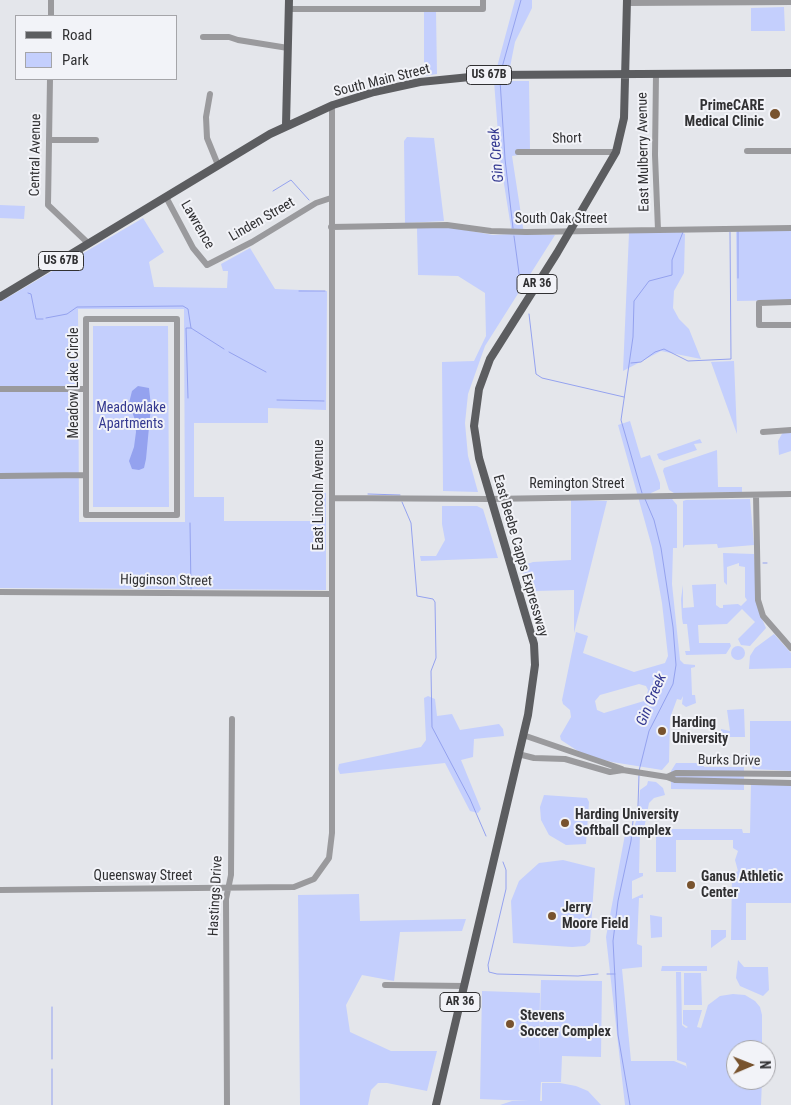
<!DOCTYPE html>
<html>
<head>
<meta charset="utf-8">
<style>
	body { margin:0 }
	#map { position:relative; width:791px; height:1105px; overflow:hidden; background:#e4e6eb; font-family:"Roboto Condensed",sans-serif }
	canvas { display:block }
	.legend { position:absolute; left:15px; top:15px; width:162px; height:65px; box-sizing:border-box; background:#f2f3f8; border:1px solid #a5a5a9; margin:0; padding:6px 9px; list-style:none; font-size:15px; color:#313133 }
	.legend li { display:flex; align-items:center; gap:10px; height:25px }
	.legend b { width:25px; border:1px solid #a5a5a9 }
	.north { position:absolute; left:726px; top:1040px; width:50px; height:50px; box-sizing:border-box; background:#f2f3f8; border:1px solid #a5a5a9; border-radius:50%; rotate:89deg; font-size:14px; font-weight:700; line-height:20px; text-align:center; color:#313133 }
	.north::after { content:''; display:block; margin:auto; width:18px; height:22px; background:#78532e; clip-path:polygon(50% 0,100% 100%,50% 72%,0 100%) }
</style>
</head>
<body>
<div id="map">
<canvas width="791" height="1105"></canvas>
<ul class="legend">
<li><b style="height:6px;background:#5c5d60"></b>Road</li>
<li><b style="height:14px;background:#c4cffd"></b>Park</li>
</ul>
<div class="north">N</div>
</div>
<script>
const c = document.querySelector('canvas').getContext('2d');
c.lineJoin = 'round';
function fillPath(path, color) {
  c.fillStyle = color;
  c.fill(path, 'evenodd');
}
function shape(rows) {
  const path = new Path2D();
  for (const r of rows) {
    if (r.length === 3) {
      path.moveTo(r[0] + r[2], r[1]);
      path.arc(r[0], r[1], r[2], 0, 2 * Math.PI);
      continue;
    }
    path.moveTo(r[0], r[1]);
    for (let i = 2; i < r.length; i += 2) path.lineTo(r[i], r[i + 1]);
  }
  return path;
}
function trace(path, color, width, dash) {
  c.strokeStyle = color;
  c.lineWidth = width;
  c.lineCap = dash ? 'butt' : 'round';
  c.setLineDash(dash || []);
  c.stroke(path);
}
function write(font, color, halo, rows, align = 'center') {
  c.font = font + ' "Roboto Condensed",sans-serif';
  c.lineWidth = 4;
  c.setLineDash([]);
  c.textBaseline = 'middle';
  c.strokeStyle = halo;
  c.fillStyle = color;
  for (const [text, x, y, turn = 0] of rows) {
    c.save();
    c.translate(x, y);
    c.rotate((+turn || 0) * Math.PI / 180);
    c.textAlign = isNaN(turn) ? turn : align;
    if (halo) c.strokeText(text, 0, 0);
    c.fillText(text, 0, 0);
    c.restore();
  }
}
const green = shape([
	[515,0,532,0,532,8,515,42,510,67,497,67],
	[784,7,785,31,751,31,751,8],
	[424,12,436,12,437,74,424,76],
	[494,81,529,81,530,150,518,150,518,155,512,156,524,234,555,235,485,346,468,394,465,423,468,456,478,492,443,491,442,362,474,361,486,336,485,293,458,276,418,275,417,228,454,228,493,235,512,234,500,159],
	[407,137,434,138,444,221,405,223,404,141],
	[0,205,25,206,24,219,0,218],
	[143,218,164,252,149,262,154,287,227,288,228,271,223,271,221,264,250,248,275,289,327,291,326,410,268,408,268,423,194,423,194,497,224,497,224,521,322,521,323,493,326,493,326,590,0,588,0,302],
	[78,309,184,309,185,522,79,522],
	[736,231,791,231,791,300,737,301],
	[681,232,685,234,684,273,674,291,673,308,679,319,689,329,701,359,661,351,623,371,629,233],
	[93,326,168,326,169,507,93,507],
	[734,361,737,434,711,362],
	[630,421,641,458,650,455,660,483,660,489,651,493,653,499,672,499,677,505,677,548,673,548,672,584,680,660,684,664,695,665,695,667,691,668,692,695,695,695,696,703,686,707,682,704,683,696,681,700,677,699,670,718,669,762,662,770,612,762,584,755,561,740,560,736,571,717,570,710,563,704,562,700,576,632,588,636,583,653,634,672,665,663,668,656,662,603,652,547,618,425],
	[639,684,646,686,648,690,646,698,644,701,604,713,597,710,595,701,600,695],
	[783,432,791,432,791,451,779,455,778,441],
	[700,439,702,443,694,444,697,450,664,461,659,459,657,454],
	[717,450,718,487,742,487,742,492,674,493,669,490,663,471,664,468],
	[750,499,754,545,718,548,717,544,685,545,683,548,683,501,686,500],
	[571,500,607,501,574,633,574,590,536,591,537,605,532,603,521,566,533,562,571,560],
	[442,506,477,506,483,509,498,558,421,561,420,556,436,556,445,540,442,524],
	[723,553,754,554,760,614,766,628,750,646,741,645,738,639,755,622,742,609,727,624,698,625,699,643,730,643,731,646,726,654,686,655,685,651,690,651,687,624,683,624,682,618,681,599,683,585,683,608,694,607,692,585,716,584,716,605,720,608,723,608,723,605,738,604,741,606,747,600,745,597,745,567,739,566,739,563,727,567,727,585,724,582],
	[774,634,791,653,791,668,749,669,750,656,755,648],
	[738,653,7],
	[428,696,435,699,437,716,452,714,460,730,499,724,503,729,504,736,474,739,473,757,461,760,481,809,478,813,470,811,445,763,340,774,338,769,339,764,421,747,426,740,424,698],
	[744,709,745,737,721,737,721,729,730,731,727,710],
	[750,721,791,721,791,771,753,769,750,765],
	[676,763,703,763,704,767,744,767,744,790,671,789,671,771],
	[648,781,656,782,663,788,665,795,654,798,649,803,644,829,640,830,639,873,643,873,643,876,632,881,632,899,643,894,643,898,639,898,637,944,642,946,642,967,622,969,631,1061,674,1061,686,1066,687,1069,686,1063,677,1060,676,972,681,972,682,1025,686,1028,688,1027,683,1024,683,1010,702,1010,697,1027,701,1028,708,1005,720,996,733,994,745,995,755,1001,760,1007,762,1015,762,1050,736,1050,736,1080,762,1080,761,1105,625,1105,606,937,626,829,633,830,638,816,640,790,647,785],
	[751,784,791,784,791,903,746,903,746,940,731,940,732,874,738,871,735,860,738,851,733,848,733,840,676,840,676,872,656,872,656,829,742,829,743,833,750,833],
	[544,795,587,798,589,802,586,844,566,845,549,835,541,820,540,807],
	[563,860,595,868,590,942,585,946,572,947,513,943,511,901,519,881,539,863],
	[359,894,360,921,466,919,462,931,400,932,394,981,362,975,346,1005,350,1032,391,1051,437,1051,427,1091,387,1083,378,1083,371,1090,368,1105,300,1105,298,895],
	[650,915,662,917,662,937,651,938],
	[711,930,726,930,726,937,711,948],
	[738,960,744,967,768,967,769,990,763,996,740,986,736,978],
	[662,966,707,966,707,971,661,971],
	[684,973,701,973,702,1005,684,1005],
	[541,980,602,981,601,1057,562,1056,561,1082,541,1082,540,1101,542,1101,542,1083,560,1083,576,1086,588,1091,601,1105,500,1105,512,1101,529,1101,480,1099,482,991,540,993,539,1056]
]);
const water = shape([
	[138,386,149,388,151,406,146,459,144,468,139,470,132,469,129,461,134,447,136,432,135,420,129,403,132,391]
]);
const stream = shape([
	[501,71,521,0],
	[500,80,505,159,513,228],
	[273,191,291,180,309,200],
	[514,236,521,288],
	[738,278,738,231],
	[299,291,325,291],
	[28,293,31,294,36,319,43,319],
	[529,314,536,374,542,378,624,397],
	[46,318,67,314,77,307,183,306,188,309,191,328],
	[229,352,266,372],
	[631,363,641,362,655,352,664,349,688,361,731,359,730,232],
	[188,398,186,328,191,328,224,349],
	[277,400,324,401],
	[642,493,621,420,633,337,634,301,649,281,672,275,672,260,683,232],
	[368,494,400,495],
	[402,502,411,523,417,596,433,599,435,602,436,658,431,671,432,727,470,799,486,836],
	[190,523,191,589],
	[763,563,767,563],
	[639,771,649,731,673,684,676,665,673,627,661,548,654,520,645,499],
	[503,862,506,870,506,889,488,965,489,972,497,974,578,976,598,974],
	[607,974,615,974],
	[52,1059,52,1007],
	[52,1105,52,1069],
	[630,1105,618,1035,613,941,618,901,631,841,633,821,638,806,639,775]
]);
const minor = shape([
	[627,3,791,2],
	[289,9,483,9,483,0],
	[51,16,51,0],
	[203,37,229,37,238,40,288,48],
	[656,74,655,155,658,230],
	[50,79,48,205,89,244],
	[210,94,206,117,207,138,218,165],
	[49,140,96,140],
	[747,151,791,151],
	[518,152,616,152],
	[166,197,193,248,207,265,252,242,316,203,331,198],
	[331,227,447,225,491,231,526,232,791,228],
	[791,302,759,303,759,325,791,325],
	[86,319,177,319,177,515,86,515,86,319],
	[0,389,86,389],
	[763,432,791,430],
	[0,476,86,475],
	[756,495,758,600,763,616,791,648],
	[332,498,490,499,791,494],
	[0,592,332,594],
	[523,735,622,769],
	[518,754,534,758,565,759,610,772,623,770,667,777,675,780,791,783],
	[667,777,676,773,791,774],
	[0,890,294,887,314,879,329,858,332,833,332,105],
	[385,985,464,986],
	[227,1105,226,899,231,875,232,719]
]);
const major = shape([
	[286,125,289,0],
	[0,297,270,134,333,105,374,92,420,82,490,75,791,73],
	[436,1105,528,715,535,665,534,644,479,458,474,426,479,389,490,359,557,253,616,152,624,118,627,0]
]);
const markers = [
	[775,114,6,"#78532e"],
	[662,731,5,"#78532e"],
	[565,823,5,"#78532e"],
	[691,885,5,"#78532e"],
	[552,916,5,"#78532e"],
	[510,1024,5,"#78532e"]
];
const shields = [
	[489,75,45],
	[61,261,45],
	[537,284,40],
	[460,1002,40]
];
const shieldNames = [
	["US 67B",489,75],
	["US 67B",61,261],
	["AR 36",537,284],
	["AR 36",460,1002]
];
const streetNames = [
	["South Main Street",382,81,-14],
	["Short",567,139,-1],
	["East Mulberry Avenue",644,152,-91],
	["Central Avenue",36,155,-89],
	["South Oak Street",561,219],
	["Linden Street",262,220,-30],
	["Lawrence",197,225,60],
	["Meadow Lake Circle",74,383,-90],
	["Remington Street",577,484],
	["East Lincoln Avenue",319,495,-90],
	["East Beebe Capps Expressway",520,556,74],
	["Higginson Street",166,581,1],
	["Burks Drive",729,761,1],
	["Queensway Street",143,876],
	["Hastings Drive",216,896,-87]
];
const poiNames = [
	["PrimeCARE",764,106,"right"],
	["Medical Clinic",764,122,"right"],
	["Harding",672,723],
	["University",672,739],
	["Harding University",575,815],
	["Softball Complex",575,831],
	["Ganus Athletic",701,877],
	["Center",701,893],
	["Jerry",562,908],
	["Moore Field",562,924],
	["Stevens",520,1016],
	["Soccer Complex",520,1032]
];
const parkNames = [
	["Meadowlake",131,408],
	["Apartments",131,424]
];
const waterNames = [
	["Gin Creek",497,155,-95],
	["Gin Creek",652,700,-67]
];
fillPath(green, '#c4cffd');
fillPath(water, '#94a2ef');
trace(stream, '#94a2ef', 1);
trace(minor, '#9a9a9d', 6);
trace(major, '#5c5d60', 8);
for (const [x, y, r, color] of markers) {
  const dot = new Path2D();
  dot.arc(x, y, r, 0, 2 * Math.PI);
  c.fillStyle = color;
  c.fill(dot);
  trace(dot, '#f2f3f8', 2);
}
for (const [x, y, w] of shields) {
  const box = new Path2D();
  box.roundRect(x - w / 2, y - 9.5, w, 19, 4);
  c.fillStyle = '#f2f3f8';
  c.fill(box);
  trace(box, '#313133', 1);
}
write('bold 12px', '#313133', null, shieldNames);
write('14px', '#313133', '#f2f3f8', streetNames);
write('bold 14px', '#313133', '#f2f3f8', poiNames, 'left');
write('14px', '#333890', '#f2f3f8', parkNames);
write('italic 15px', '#343991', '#f2f3f8', waterNames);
</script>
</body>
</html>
